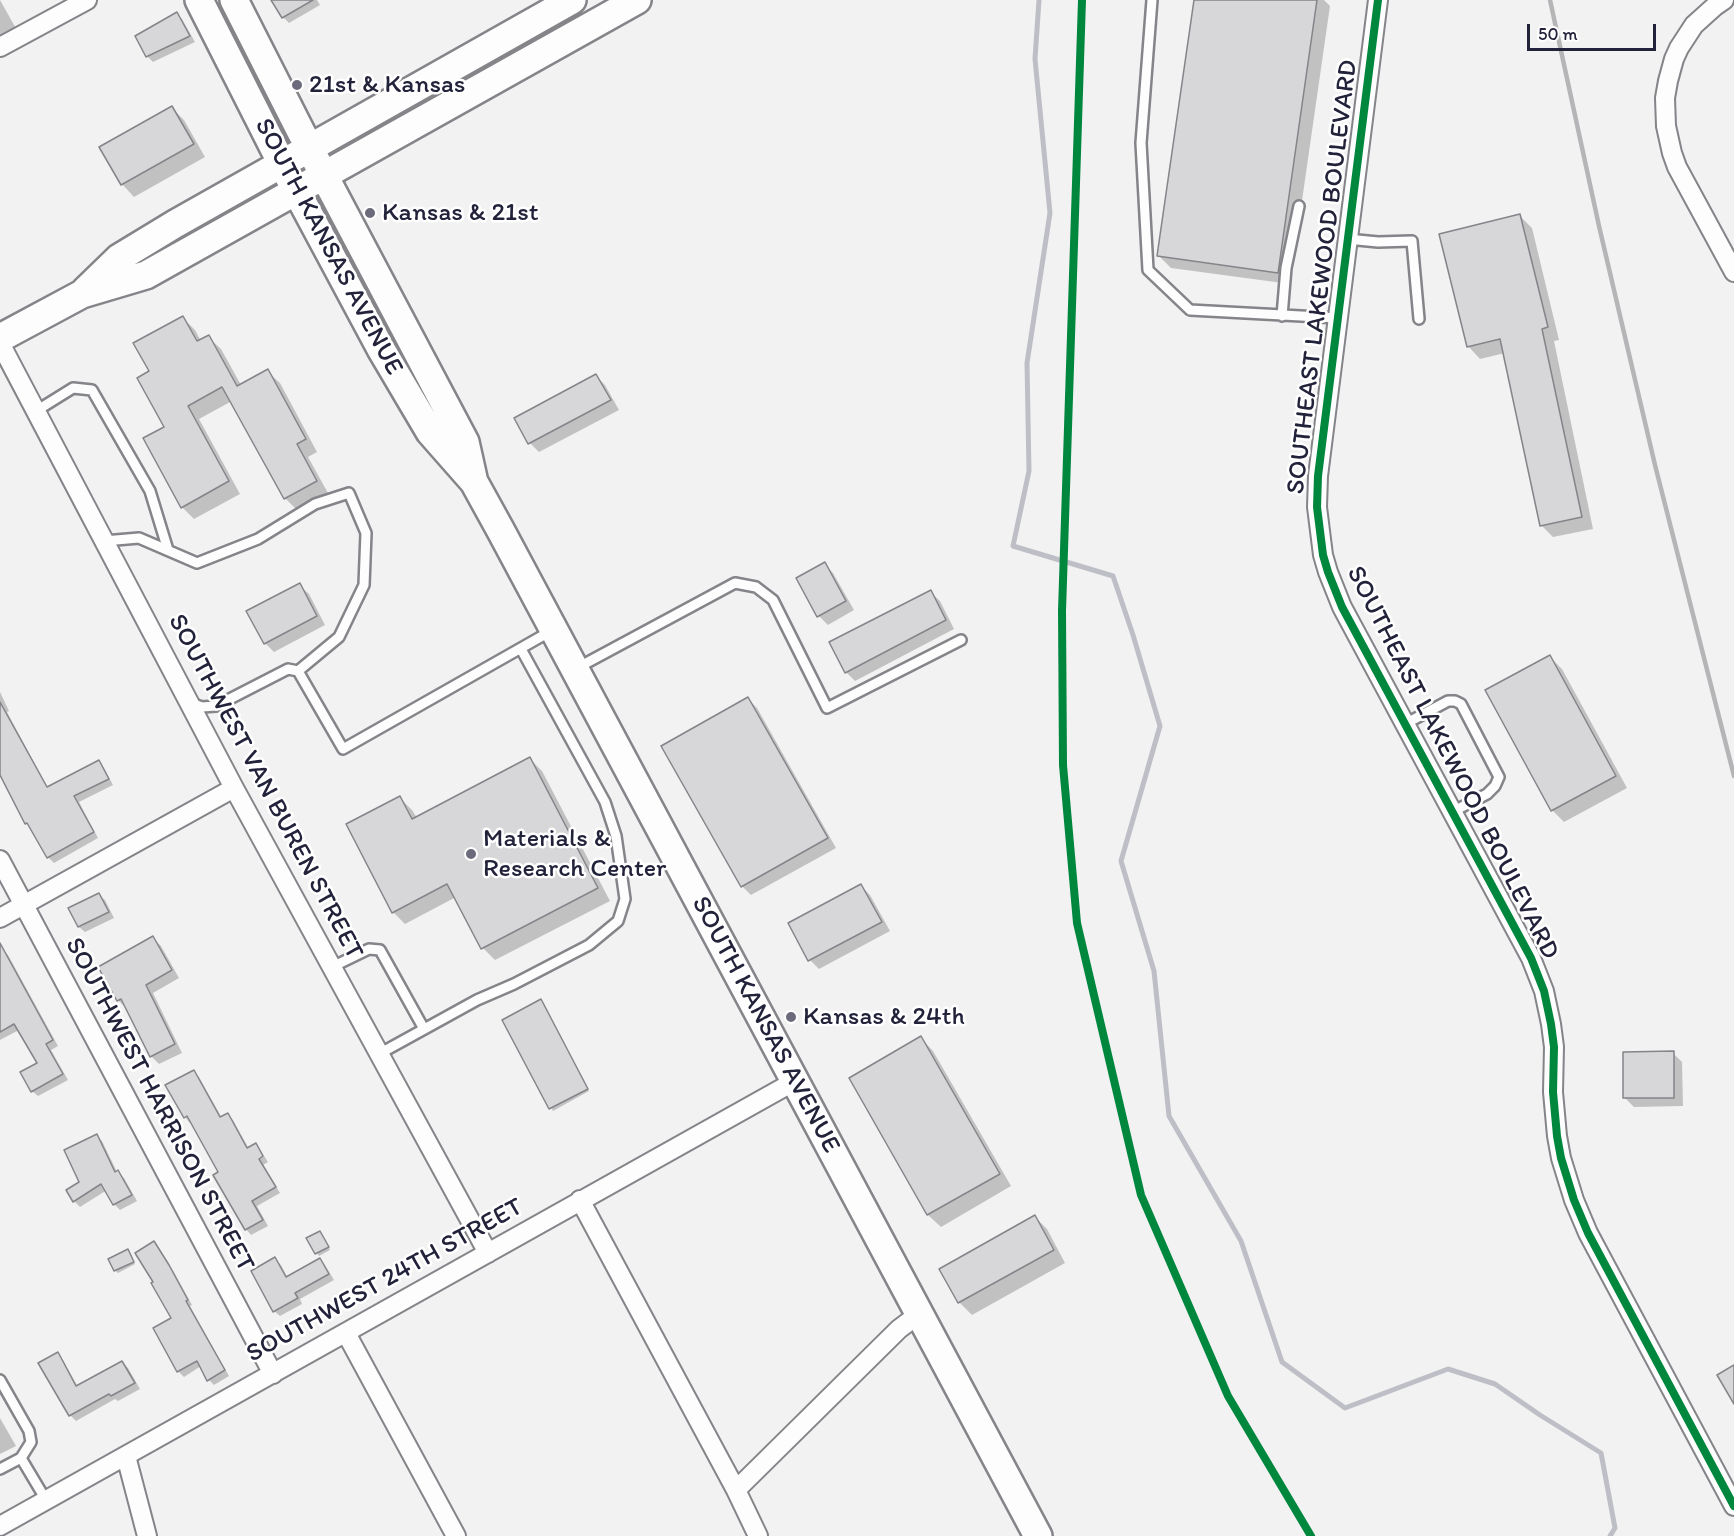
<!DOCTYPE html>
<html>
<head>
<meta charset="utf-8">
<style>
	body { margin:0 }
	#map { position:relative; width:1734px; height:1536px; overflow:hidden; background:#f2f2f3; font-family:Itim,sans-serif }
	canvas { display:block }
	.scale { position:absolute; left:1527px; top:24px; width:129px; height:27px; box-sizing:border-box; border:3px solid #22223b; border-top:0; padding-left:8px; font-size:18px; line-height:21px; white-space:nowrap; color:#22223b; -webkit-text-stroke:4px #fff; paint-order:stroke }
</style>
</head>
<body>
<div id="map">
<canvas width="1734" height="1536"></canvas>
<div class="scale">50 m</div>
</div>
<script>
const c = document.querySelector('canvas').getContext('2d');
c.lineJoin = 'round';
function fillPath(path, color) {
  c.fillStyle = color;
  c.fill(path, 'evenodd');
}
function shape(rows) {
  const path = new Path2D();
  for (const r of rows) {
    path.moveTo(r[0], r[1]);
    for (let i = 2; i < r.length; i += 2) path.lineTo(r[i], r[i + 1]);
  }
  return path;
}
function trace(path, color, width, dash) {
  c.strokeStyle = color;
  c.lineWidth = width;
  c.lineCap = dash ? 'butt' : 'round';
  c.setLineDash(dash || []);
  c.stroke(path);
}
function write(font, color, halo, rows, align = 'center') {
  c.font = font + ' Itim,sans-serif';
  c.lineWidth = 5;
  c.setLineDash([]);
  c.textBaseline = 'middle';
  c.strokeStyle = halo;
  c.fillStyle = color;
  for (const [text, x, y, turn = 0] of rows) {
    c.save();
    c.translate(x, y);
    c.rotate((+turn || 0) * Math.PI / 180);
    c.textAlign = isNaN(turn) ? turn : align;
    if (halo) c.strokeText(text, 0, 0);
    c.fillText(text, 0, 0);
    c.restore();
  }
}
const shadow = shape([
	[0,0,18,32,0,41],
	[275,0,317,0,320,5,289,23,283,17,273,1],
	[1195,0,1324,0,1330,6,1290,284,1171,268,1159,256],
	[177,14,182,19,195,42,153,62,147,56],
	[172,108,184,120,205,157,134,197,122,184],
	[1520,216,1532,228,1559,340,1554,341,1593,529,1553,537,1541,525,1505,353,1480,359,1468,346],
	[183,318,195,330,201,341,208,337,221,349,241,385,267,371,280,383,317,452,308,457,328,493,297,510,285,498,232,401,199,419,240,494,194,519,182,507,166,427,151,372],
	[596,376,605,385,619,410,539,452,530,443],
	[824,564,833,573,854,610,828,625,819,616,798,578],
	[299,585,309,594,325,625,274,652,265,643],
	[930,592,940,601,954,629,855,681,846,672],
	[1550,657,1562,669,1627,788,1564,822,1552,810],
	[0,692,9,711,7,712,48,788,99,762,104,768,113,785,79,802,98,838,54,863,48,857,0,772],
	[748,699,757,708,836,848,751,895,742,886],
	[530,759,542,771,610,901,495,960,483,948,456,897,405,924,393,912,400,798,412,810,417,818],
	[861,886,870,895,890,931,819,969,810,960],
	[99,895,105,900,114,918,85,932,79,927,70,909],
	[153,938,161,946,179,978,153,993,182,1053,159,1064,151,1056,126,1008,118,1000],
	[2,949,8,955,58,1046,51,1050,68,1080,38,1096,32,1091,39,1064,19,1030,0,1040,0,951],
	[543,1004,589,1091,553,1111,504,1021],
	[921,1038,933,1051,1011,1186,941,1227,928,1215,851,1079],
	[1673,1053,1682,1062,1683,1106,1634,1107,1625,1098],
	[194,1072,199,1077,222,1118,227,1115,233,1120,249,1149,256,1145,261,1151,268,1162,263,1165,280,1193,257,1206,268,1226,251,1235,246,1229,220,1173,192,1122,190,1123,185,1117],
	[96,1135,102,1141,117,1172,124,1178,137,1201,120,1210,114,1204,107,1190,80,1207,74,1201],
	[1035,1217,1047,1229,1065,1263,972,1315,959,1302,941,1269],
	[322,1235,330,1250,319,1256,308,1239],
	[154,1243,159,1248,174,1272,192,1305,190,1306,229,1376,214,1385,209,1380,201,1366,184,1377,178,1371,155,1328,173,1318],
	[130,1253,135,1264,118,1273,115,1270],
	[275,1259,281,1265,288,1278,320,1260,325,1265,334,1280,300,1299,302,1304,280,1316,274,1311],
	[57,1354,63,1360,78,1387,122,1362,128,1368,140,1389,118,1401,115,1399,76,1421,70,1415],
	[0,1418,16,1446,0,1454]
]);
const stream = shape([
	[1039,0,1035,59,1050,213,1027,363,1029,471,1013,546,1113,576,1133,635,1160,726,1121,861,1154,971,1169,1116,1241,1241,1282,1362,1345,1408,1448,1369,1495,1384,1540,1415,1601,1453,1615,1528,1610,1536]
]);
const building = shape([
	[271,0,313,0,282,18,271,0],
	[1194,0,1317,0,1278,273,1157,256,1194,0],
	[177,12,190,36,146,57,135,36,177,12],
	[172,106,194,144,121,185,99,147,172,106],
	[1520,214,1548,327,1542,329,1582,517,1540,526,1500,339,1467,347,1439,234,1520,214],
	[183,316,197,341,209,335,237,386,268,369,306,439,297,444,317,481,284,499,222,387,188,406,229,481,181,508,143,438,164,427,137,378,149,371,133,343,183,316],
	[596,374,611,400,528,444,514,418,596,374],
	[825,562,846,601,817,617,796,578,825,562],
	[300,583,317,616,264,644,246,611,300,583],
	[931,590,946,620,845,673,829,642,931,590],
	[1550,655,1616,776,1551,811,1485,690,1550,655],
	[748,697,828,838,741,887,661,746,748,697],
	[0,702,47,787,99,760,109,779,74,796,94,832,47,858,27,823,25,824,0,775,0,702],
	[530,757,598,888,481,949,447,884,392,913,346,824,400,796,412,819,530,757],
	[861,884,882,922,808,961,788,923,861,884],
	[99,893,109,912,78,927,68,908,99,893],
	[153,936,172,970,146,985,175,1044,150,1057,121,999,117,1001,98,967,153,936],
	[0,943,53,1040,46,1044,63,1074,31,1092,20,1072,37,1063,14,1024,0,1032,0,943],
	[541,999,588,1089,549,1109,502,1020,541,999],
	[921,1036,1000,1174,927,1215,849,1078,921,1036],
	[1674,1051,1674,1098,1623,1098,1623,1052,1674,1051],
	[194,1070,220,1117,228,1113,247,1148,256,1143,263,1156,259,1159,276,1187,252,1201,263,1220,245,1230,213,1175,218,1172,187,1116,184,1118,165,1085,194,1070],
	[97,1134,115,1172,118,1170,132,1195,113,1205,101,1184,73,1202,66,1190,79,1182,64,1150,97,1134],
	[1035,1215,1054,1250,958,1303,939,1269,1035,1215],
	[320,1231,329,1247,315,1254,306,1238,320,1231],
	[154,1241,169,1265,188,1300,186,1301,225,1370,207,1381,197,1361,177,1372,153,1328,171,1318,151,1283,153,1282,135,1253,154,1241],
	[128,1249,134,1262,114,1271,108,1259,128,1249],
	[275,1257,286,1277,320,1258,329,1274,295,1293,298,1298,273,1312,251,1271,275,1257],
	[58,1352,76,1386,122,1361,135,1383,111,1396,109,1394,69,1416,38,1363,58,1352],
	[1734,1365,1734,1404,1717,1375,1734,1365]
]);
const lane = shape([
	[1152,0,1141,143,1148,270,1190,310,1338,318],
	[1347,239,1378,242,1412,241,1419,319],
	[1282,316,1286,268,1299,206],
	[36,411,73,388,92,390,150,491,168,550],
	[104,541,139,538,197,563,258,539,315,504,349,493,366,533,364,585,339,637,298,671],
	[577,668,735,583,756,587,773,600,827,708,961,640],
	[191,703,202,707,216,706,288,669,298,671,343,749,551,631],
	[1405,724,1448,701,1455,701,1461,704,1499,777,1495,786,1487,794,1452,812],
	[332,967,369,949,380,950,424,1029],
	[379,1054,477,1000,514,984,589,945,618,921,625,899,616,836,605,802,521,649],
	[0,1380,29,1431,31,1442,21,1458,46,1500],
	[0,1469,21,1458]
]);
const street = shape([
	[1378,0,1318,476,1317,507,1323,555,1328,572,1342,607,1531,958,1544,991,1551,1024,1554,1047,1553,1092,1557,1136,1561,1158,1574,1200,1588,1233,1734,1506],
	[1724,0,1714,7,1694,25,1679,48,1674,59,1668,81,1665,98,1666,126,1672,153,1677,167,1734,272],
	[0,47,87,0],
	[0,343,234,788,488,1253],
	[0,860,273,1374],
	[0,918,234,788],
	[580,1200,736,1490,758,1536],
	[346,1333,456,1536],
	[126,1456,147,1536],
	[736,1490,899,1329,919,1314],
	[0,1526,795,1081]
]);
const secondary = shape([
	[199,0,282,164,381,349,430,432,474,482,501,531,1038,1536],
	[234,0,301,132,465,442,473,478],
	[85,291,119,258,175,224,572,0],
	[0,338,82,294,146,275,637,0]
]);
const rail = shape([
	[1550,0,1599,226,1655,465,1734,776]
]);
const cycleway = shape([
	[1082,0,1062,611,1063,765,1077,923,1141,1195,1228,1396,1311,1536],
	[1378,0,1318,476,1317,507,1323,555,1328,572,1342,607,1531,958,1544,991,1551,1024,1554,1047,1553,1092,1557,1136,1561,1158,1574,1200,1588,1233,1734,1506]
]);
const markers = [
	[297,85,6,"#6b6b7b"],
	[370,213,6,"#6b6b7b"],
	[471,854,6,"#6b6b7b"],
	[791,1017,6,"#6b6b7b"]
];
const poiNames = [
	["21st & Kansas",309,85],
	["Kansas & 21st",382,213],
	["Materials &",483,839],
	["Research Center",483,869],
	["Kansas & 24th",803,1017]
];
const streetNames = [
	["SOUTH KANSAS AVENUE",328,247,62],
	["SOUTHEAST LAKEWOOD BOULEVARD",1323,277,-83],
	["SOUTHEAST LAKEWOOD BOULEVARD",1452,763,63],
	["SOUTHWEST VAN BUREN STREET",265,787,62],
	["SOUTH KANSAS AVENUE",765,1025,62],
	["SOUTHWEST HARRISON STREET",159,1105,62],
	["SOUTHWEST 24TH STREET",385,1281,-29]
];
fillPath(shadow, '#0003');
trace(stream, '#bebec6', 5);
fillPath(building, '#d7d7d9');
trace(building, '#848489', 1.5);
trace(lane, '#848489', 14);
trace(street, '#848489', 22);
trace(secondary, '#848489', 32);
trace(lane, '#fdfdfd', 9);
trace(street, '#fdfdfd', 18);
trace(secondary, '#fdfdfd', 27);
trace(rail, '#b5b5b8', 4.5);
trace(cycleway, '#00873e', 8);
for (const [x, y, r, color] of markers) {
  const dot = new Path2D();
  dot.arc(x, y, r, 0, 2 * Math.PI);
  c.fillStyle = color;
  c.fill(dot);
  trace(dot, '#fff', 2);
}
write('26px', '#22223b', '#fff', poiNames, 'left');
write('26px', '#22223b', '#fff', streetNames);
</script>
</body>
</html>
